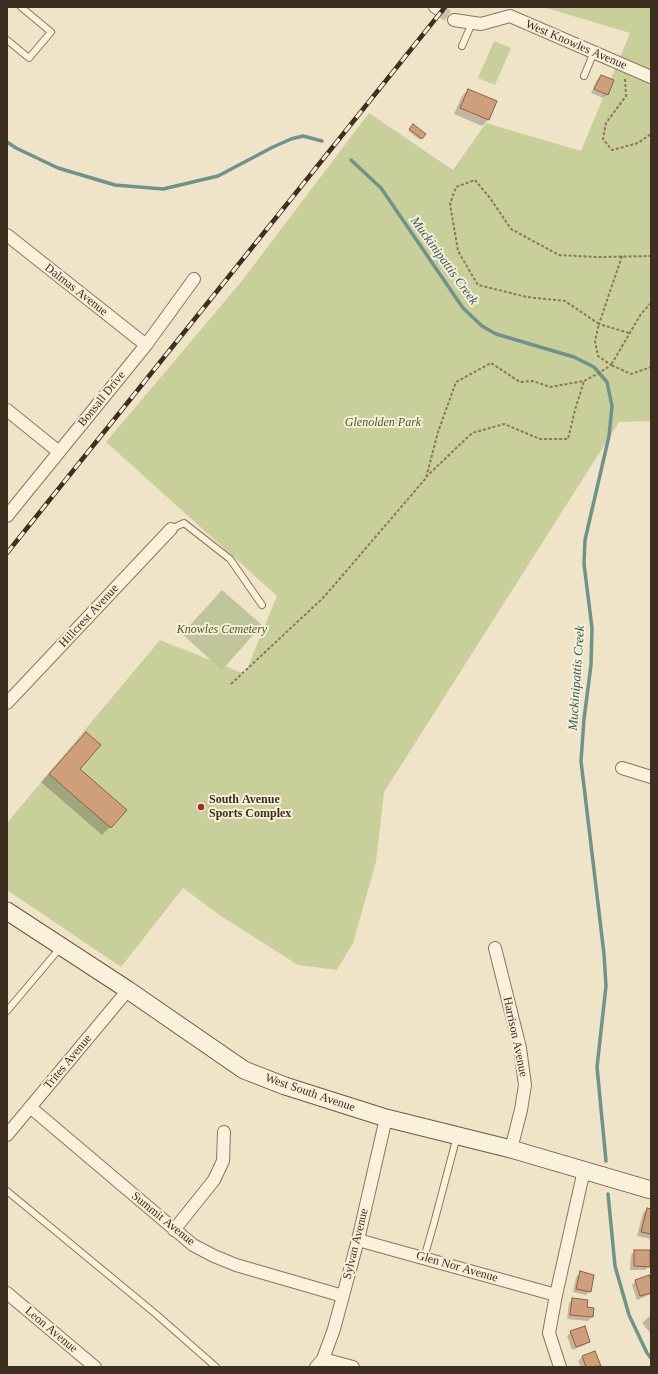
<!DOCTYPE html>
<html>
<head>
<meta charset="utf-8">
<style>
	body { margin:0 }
	#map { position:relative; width:658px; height:1374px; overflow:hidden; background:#f0e4c8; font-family:Georgia,serif }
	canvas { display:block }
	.frame { position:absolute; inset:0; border:8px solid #3d2e20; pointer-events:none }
</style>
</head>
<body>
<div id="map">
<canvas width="658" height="1374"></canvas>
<div class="frame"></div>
</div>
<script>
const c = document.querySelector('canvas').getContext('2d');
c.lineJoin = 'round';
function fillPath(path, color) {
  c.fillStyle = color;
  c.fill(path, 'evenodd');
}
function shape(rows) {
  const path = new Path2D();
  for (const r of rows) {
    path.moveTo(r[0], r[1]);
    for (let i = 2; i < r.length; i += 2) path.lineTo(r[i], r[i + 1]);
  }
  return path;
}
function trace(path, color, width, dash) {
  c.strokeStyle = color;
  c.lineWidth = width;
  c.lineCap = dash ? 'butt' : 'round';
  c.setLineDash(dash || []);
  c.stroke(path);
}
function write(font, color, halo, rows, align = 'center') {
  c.font = font + ' Georgia,serif';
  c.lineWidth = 4;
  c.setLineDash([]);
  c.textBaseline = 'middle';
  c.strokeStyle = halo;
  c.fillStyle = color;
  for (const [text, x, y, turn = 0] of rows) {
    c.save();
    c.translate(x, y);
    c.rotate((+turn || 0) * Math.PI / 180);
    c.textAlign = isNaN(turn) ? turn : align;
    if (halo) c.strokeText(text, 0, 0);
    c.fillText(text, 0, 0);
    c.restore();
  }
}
const green = shape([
	[543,7,651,7,651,421,619,422,384,792,376,862,353,943,337,970,298,965,221,916,183,888,121,967,7,890,7,823,160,640,245,674,277,596,106,442,241,282,369,113,453,170,486,123,581,151,630,33],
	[494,41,511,48,495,85,478,78]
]);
const cemetery = shape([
	[222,590,262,625,222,670,182,634]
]);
const shadow = shape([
	[601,76,607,94,603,98,591,93,597,80],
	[468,90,496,101,488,120,482,126,454,114,462,96],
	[413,126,424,134,420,140,408,131],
	[86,733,79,769,110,827,102,835,41,782],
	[647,1209,651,1210,651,1239,637,1236,643,1213],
	[635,1251,649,1266,645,1270,630,1270,631,1255],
	[580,1273,590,1291,586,1295,573,1292,576,1277],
	[636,1281,651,1284,651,1294,637,1300,632,1285],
	[573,1299,586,1308,593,1309,592,1317,588,1321,567,1319,569,1303],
	[651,1315,651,1334,642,1323],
	[571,1332,589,1341,585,1345,572,1350,567,1336],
	[594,1352,600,1366,599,1367,581,1367,578,1361,582,1357]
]);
const stream = shape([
	[7,142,16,148,58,168,115,185,163,189,218,176,273,147,291,139,303,136,322,141],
	[351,160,381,188,463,308,482,326,496,334,574,357,594,367,607,382,612,406,609,436,585,540,584,564,592,628,591,665,584,719,581,761,604,954,606,986,597,1067,606,1161],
	[608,1194,615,1266,629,1315,647,1353,651,1358]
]);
const building = shape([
	[601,75,614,80,608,95,594,89,601,75],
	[468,89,497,101,489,120,460,108,468,89],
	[413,124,426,134,422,139,409,129,413,124],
	[86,732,101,745,80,769,127,810,111,828,49,774,86,732],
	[647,1208,651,1209,651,1234,641,1232,647,1208],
	[634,1250,650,1250,650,1267,634,1266,634,1250],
	[580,1271,594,1275,591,1292,576,1289,580,1271],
	[649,1275,651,1281,651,1293,640,1296,635,1280,649,1275],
	[572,1298,588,1300,587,1307,594,1308,593,1317,570,1315,572,1298],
	[585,1326,590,1342,576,1347,570,1331,585,1326],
	[595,1351,601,1366,586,1367,582,1356,595,1351]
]);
const streetTunnel = shape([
	[438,9,454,20]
]);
const path = shape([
	[625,79,626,96,606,123,603,139,612,150,638,143,651,134],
	[622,256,599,324,629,333],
	[651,303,641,314,611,365,631,374,651,367],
	[426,477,472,433,504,424,540,439,568,439,575,410,584,381],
	[231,684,324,597,426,478,438,432,456,382,491,363,520,382,533,381,550,387,584,381,599,373,611,365,598,356,595,341,599,324,565,301,527,297,478,285,458,251,450,204,456,187,475,180,490,198,511,229,559,255,599,257,651,256]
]);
const lane = shape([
	[7,40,29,58,51,32,21,7],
	[462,46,472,23],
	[584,76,594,52],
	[171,529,184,523,230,559,262,605],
	[7,1011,60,948],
	[7,1191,157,1315,216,1367],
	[424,1258,434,1223,457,1136]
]);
const street = shape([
	[435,7,438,9],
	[454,20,481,24,510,16,651,77],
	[7,235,146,345],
	[7,410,59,452],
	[7,516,146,345,194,279],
	[7,703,171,529],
	[622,768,651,777],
	[495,948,520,1048,525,1085,521,1110,511,1149],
	[30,1107,193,1245,214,1256,236,1265,343,1296],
	[7,1135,128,990],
	[174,1230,214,1180,223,1161,224,1132],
	[358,1240,556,1295],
	[7,1293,95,1367],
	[323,1359,353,1367],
	[316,1367,323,1359,334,1329,358,1240,386,1118],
	[560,1367,549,1333,556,1295,584,1170]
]);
const secondary = shape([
	[7,911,128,990,244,1070,285,1086,386,1118,511,1149,651,1190]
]);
const rail = shape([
	[7,553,445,7]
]);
const markers = [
	[201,807,4,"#9e2a2b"]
];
const streetNames = [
	["West Knowles Avenue",576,45,23],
	["Dalmas Avenue",76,290,38],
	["Bonsall Drive",102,399,-51],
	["Hillcrest Avenue",89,616,-47],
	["Harrison Avenue",515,1037,78],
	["Trites Avenue",68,1062,-50],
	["West South Avenue",310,1093,19],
	["Summit Avenue",163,1219,39],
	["Sylvan Avenue",356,1244,-76],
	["Glen Nor Avenue",457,1267,16],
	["Leon Avenue",51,1330,40]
];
const parkNames = [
	["Glenolden Park",383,423],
	["Knowles Cemetery",222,630]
];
const poiNames = [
	["South Avenue",209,800],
	["Sports Complex",209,814]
];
const waterNames = [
	["Muckinipattis Creek",444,261,54],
	["Muckinipattis Creek",577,678,-86]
];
fillPath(green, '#c9cf9b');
fillPath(cemetery, '#bfc49a');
fillPath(shadow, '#0003');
trace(stream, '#6f938a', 3.5);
fillPath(building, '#cf9f7d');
trace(building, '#8d5f41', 1);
trace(streetTunnel, '#ccc0a6', 12, [12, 6]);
trace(lane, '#8d765c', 8);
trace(street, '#8d765c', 14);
trace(secondary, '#6f573f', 19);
trace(path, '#8d765c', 2, [3, 2]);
trace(lane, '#faf1dc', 6);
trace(street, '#faf1dc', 12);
trace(secondary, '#faf1dc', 17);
trace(rail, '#3d2e20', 4.5);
trace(rail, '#f7eed8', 3, [9]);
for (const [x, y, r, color] of markers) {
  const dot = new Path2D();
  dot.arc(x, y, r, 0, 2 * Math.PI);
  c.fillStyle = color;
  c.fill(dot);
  trace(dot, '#f7eed8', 1.5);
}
write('12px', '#3d2e20', '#f7eed8', streetNames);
write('italic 12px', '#4d5a26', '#f7eed8', parkNames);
write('bold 12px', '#3d2e20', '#f7eed8', poiNames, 'left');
write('italic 13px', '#2f5d5a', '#f7eed8', waterNames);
</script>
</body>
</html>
